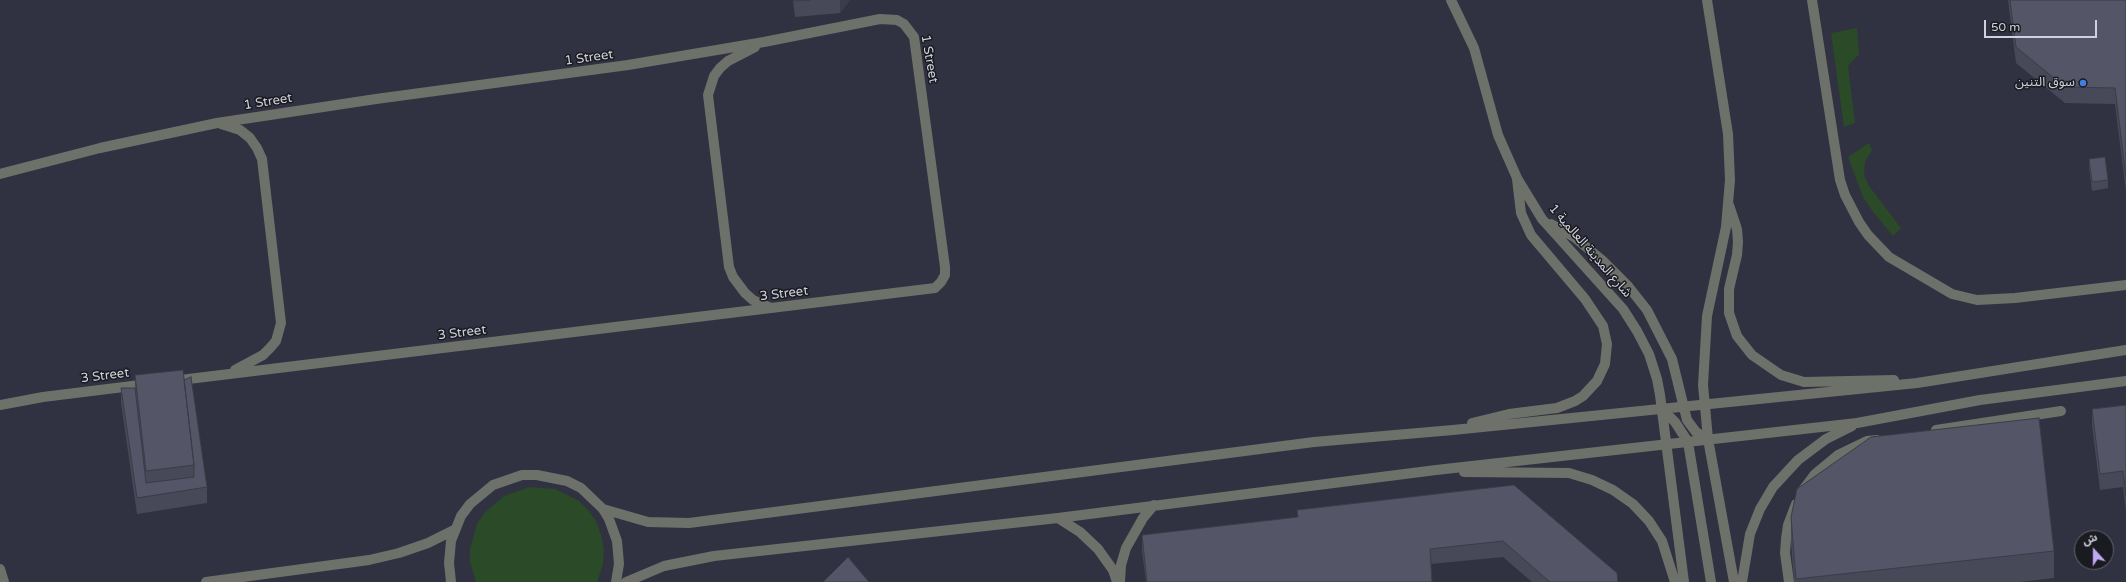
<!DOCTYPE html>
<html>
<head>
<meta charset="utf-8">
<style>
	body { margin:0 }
	#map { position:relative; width:2126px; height:582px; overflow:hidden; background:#303241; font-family:"Varela Round","Noto Sans Arabic",sans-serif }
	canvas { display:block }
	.north { position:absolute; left:2074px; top:530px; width:40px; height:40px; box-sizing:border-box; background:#1a1a21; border:1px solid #63636b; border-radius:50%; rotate:339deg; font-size:11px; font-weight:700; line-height:16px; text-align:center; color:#d0d1db }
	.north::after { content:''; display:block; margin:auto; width:14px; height:18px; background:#c0a8f4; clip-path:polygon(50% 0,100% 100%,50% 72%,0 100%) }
	.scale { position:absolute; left:1984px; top:20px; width:113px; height:18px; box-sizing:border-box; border:2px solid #d0d1db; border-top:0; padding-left:5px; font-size:12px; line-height:14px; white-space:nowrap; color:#d0d1db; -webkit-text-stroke:3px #1a1a21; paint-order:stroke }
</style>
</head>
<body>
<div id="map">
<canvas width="2126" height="582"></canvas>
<div class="north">ش</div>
<div class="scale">50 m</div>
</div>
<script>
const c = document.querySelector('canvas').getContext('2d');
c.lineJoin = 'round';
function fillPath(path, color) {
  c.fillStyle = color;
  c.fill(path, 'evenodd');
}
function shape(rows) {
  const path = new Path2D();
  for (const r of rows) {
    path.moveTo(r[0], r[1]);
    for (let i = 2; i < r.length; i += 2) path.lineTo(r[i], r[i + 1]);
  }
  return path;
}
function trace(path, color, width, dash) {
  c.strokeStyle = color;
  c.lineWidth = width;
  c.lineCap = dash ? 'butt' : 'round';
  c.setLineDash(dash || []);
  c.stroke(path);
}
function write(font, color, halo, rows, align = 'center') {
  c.font = font + ' "Varela Round","Noto Sans Arabic",sans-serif';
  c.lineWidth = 3;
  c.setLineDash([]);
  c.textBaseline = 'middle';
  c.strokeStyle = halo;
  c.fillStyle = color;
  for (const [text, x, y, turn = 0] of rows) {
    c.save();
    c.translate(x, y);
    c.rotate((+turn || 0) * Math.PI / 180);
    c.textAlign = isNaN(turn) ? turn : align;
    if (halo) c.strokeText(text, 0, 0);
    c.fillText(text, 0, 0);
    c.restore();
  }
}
const green = shape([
	[1857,28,1859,54,1848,66,1855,123,1844,127,1831,33],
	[1869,143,1872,150,1865,162,1864,175,1869,186,1901,228,1893,236,1873,212,1863,197,1848,157],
	[529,487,555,489,579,501,588,510,596,521,601,535,604,549,603,564,597,582,476,582,470,562,470,549,477,524,484,513,504,496]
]);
const minor = shape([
	[1451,0,1474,48,1498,135,1517,178,1542,219,1623,309,1637,331,1649,354,1657,379,1660,395,1684,582],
	[1707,0,1728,134,1730,180,1726,227,1707,316,1703,385,1708,439,1734,582],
	[1812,0,1840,180,1845,195,1859,222,1868,235,1889,257,1952,294,1977,300,2015,298,2126,285],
	[755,47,728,61,720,68,714,76,708,95,729,267,733,277,745,293,753,300,771,308],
	[221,124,240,130,250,138,257,148,262,159,281,323,276,341,270,348,263,355,235,370],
	[0,174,100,148,217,123,376,99,628,65,764,42,880,19,897,20,904,24,914,37,945,267,945,275,941,282,935,288,172,381],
	[1729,205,1737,229,1738,242,1737,255,1729,289,1729,313,1737,336,1752,355,1781,375,1804,382,1894,380],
	[1551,224,1574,237,1602,260,1628,286,1647,310,1672,359,1687,420,1696,432,1708,439],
	[0,405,43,397,148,384],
	[1662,409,1675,422,1688,442,1711,582],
	[1472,423,1509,414,1557,408,1575,401,1583,396,1597,381,1605,364,1607,344,1603,326,1585,299,1531,235,1521,213,1517,179],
	[1936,430,2061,411],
	[1464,472,1569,473,1592,480,1613,490,1633,504,1649,521,1662,541,1675,582],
	[1803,490,1815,474,1838,455,1867,441,1877,440],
	[603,509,648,522,689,523,1314,442,1453,430,1917,383,2126,350],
	[1058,518,1080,532,1098,549,1113,570,1117,582],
	[0,569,4,582],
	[206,582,369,560,399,553,428,543,454,530],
	[451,582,449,563,451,541,461,516,470,504,493,485,522,475,537,475,567,481,581,488,603,509,609,519,617,541,619,564,616,582],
	[626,582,664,566,714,556,1058,518,1436,470,1857,423,1980,400,2126,381],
	[1120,582,1121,565,1126,548,1143,518,1154,505],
	[1742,582,1750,534,1760,509,1773,487,1798,460,1826,439,1852,426],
	[1789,582,1785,553,1786,539,1788,525,1796,504]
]);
const wall = shape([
	[793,0,850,0,840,13,795,17],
	[2008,0,2126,0,2126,192,2115,104,2065,103,2016,63],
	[2089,159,2108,180,2108,188,2092,191,2089,168],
	[135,375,184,380,207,487,207,503,137,514,121,403,121,388,135,388],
	[2126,405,2126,512,2123,487,2100,490,2092,425,2092,409],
	[1514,485,1618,582,1532,582,1503,557,1431,564,1432,582,1146,582,1142,551,1142,535,1297,517,1297,510],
	[1791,517,2054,551,2054,578,2020,582,1794,582,1791,544]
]);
const shadedWall = shape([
	[840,0,850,0,840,13]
]);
const building = shape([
	[794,0,810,0,795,1,794,0],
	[2010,0,2126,0,2126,177,2115,88,2065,87,2016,47,2010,0],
	[2105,157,2108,180,2092,182,2089,159,2105,157],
	[183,370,194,465,146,471,135,375,183,370],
	[191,377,207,487,137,498,121,388,135,388,146,483,194,477,194,465,184,380,191,377],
	[2126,405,2126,496,2123,471,2100,474,2092,409,2126,405],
	[2039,418,2054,551,1796,579,1791,517,1797,489,1871,437,2039,418],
	[1514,485,1617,573,1618,582,1550,582,1503,541,1430,549,1432,582,1147,582,1142,535,1298,517,1297,510,1514,485],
	[848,557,869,582,823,582,848,557]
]);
const markers = [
	[2083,83,4,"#3f7fe0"]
];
const streetNames = [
	["1 Street",589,58,-8],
	["1 Street",929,59,80],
	["1 Street",268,102,-9],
	["شارع المدينة العالمية 1",1590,251,49],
	["3 Street",784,294,-7],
	["3 Street",462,333,-7],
	["3 Street",105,376,-7]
];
const poiNames = [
	["سوق التنين",2075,83]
];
fillPath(green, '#2b4a27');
trace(minor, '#6d716a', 10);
fillPath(wall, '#484958');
fillPath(shadedWall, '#3b3c47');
fillPath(building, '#545566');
trace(building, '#3b3c47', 1);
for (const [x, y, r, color] of markers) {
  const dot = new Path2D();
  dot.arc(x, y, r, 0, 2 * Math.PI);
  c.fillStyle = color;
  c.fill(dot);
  trace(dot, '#1a1a21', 1.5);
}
write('13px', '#d0d1db', '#1a1a21', streetNames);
write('13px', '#d0d1db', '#1a1a21', poiNames, 'right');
</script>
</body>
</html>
